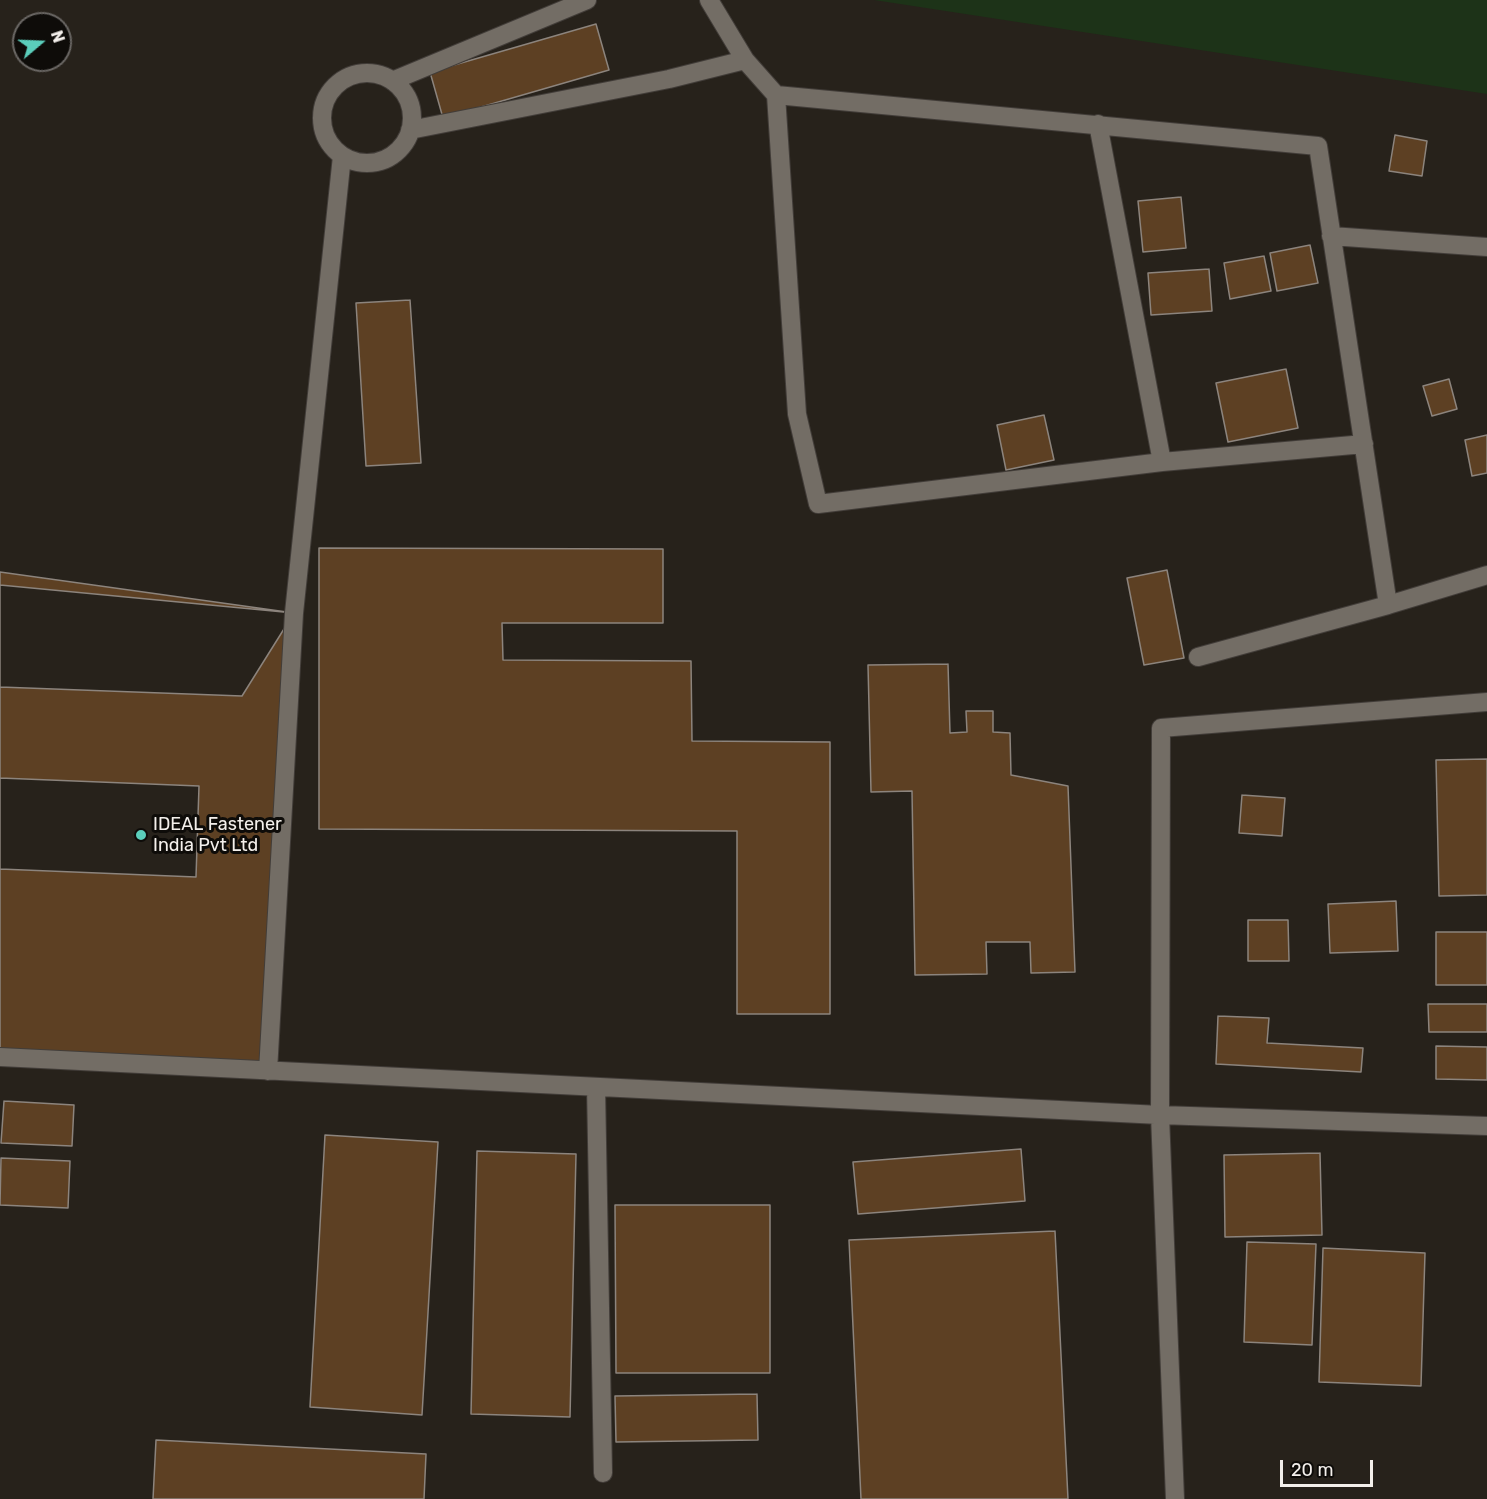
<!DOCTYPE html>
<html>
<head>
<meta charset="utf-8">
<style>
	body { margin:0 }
	#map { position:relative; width:1487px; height:1499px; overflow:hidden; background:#27221b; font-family:Rubik,sans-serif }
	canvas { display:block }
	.north { position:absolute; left:12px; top:12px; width:60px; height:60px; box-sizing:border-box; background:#0e0c09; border:2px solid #6a6764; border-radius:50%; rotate:71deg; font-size:16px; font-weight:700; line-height:24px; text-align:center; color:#f4f0ec }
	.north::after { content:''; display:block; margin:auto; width:21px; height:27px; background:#5bcebb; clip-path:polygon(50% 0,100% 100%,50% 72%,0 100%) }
	.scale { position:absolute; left:1280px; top:1460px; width:93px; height:27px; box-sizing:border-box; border:3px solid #f4f0ec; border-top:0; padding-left:8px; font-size:18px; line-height:21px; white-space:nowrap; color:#f4f0ec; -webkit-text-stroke:4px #0e0c09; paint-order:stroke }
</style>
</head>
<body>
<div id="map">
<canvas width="1487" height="1499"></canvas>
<div class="north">N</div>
<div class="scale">20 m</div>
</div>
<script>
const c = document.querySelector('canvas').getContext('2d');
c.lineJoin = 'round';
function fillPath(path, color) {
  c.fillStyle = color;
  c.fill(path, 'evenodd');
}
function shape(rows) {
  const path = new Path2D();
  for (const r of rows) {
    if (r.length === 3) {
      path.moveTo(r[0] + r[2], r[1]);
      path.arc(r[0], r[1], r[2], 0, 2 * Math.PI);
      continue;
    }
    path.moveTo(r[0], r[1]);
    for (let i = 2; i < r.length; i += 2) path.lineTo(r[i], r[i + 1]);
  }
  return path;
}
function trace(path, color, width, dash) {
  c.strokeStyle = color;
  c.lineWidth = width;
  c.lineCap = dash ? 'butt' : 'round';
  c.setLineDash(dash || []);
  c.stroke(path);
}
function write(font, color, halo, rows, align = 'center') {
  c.font = font + ' Rubik,sans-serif';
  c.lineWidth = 6;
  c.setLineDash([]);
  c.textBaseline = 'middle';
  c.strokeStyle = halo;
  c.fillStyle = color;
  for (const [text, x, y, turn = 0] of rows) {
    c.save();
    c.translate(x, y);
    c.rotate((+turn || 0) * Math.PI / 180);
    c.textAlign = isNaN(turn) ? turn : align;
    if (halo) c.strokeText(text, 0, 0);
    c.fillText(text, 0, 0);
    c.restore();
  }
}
const green = shape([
	[874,0,1487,0,1487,94]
]);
const building = shape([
	[596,24,609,70,443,118,430,72,596,24],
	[1395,135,1427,141,1422,176,1389,171,1395,135],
	[1181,197,1186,248,1143,252,1138,201,1181,197],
	[1310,245,1318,283,1277,291,1270,253,1310,245],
	[1264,256,1271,291,1230,299,1224,263,1264,256],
	[1209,269,1212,311,1151,315,1148,273,1209,269],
	[410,300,421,463,366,466,356,303,410,300],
	[1286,369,1298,428,1228,442,1216,383,1286,369],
	[1449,379,1457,409,1432,416,1423,386,1449,379],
	[1044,415,1054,460,1006,470,997,425,1044,415],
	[1487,435,1487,473,1472,476,1465,440,1487,435],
	[319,548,663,549,663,623,502,623,503,660,691,661,692,741,830,742,830,1014,737,1014,737,831,319,829,319,548],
	[1167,570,1184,658,1144,665,1127,578,1167,570],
	[0,572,294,613,268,1071,0,1057,0,572],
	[0,585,294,613,242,696,0,687,0,585],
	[948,664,950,733,967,732,966,711,993,711,993,732,1010,733,1011,775,1068,786,1075,972,1031,973,1030,942,986,942,987,974,915,975,912,791,871,792,868,665,948,664],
	[1487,759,1487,895,1439,896,1436,760,1487,759],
	[0,778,199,786,196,877,0,869,0,778],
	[1242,795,1285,798,1282,836,1239,833,1242,795],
	[1396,901,1398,951,1330,953,1328,904,1396,901],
	[1248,920,1288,920,1289,961,1248,961,1248,920],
	[1436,932,1487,932,1487,985,1436,985,1436,932],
	[1428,1004,1487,1004,1487,1032,1429,1032,1428,1004],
	[1218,1016,1269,1018,1267,1043,1363,1048,1361,1072,1216,1064,1218,1016],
	[1436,1046,1487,1047,1487,1080,1436,1079,1436,1046],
	[4,1101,74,1105,72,1146,1,1143,4,1101],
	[325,1135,438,1142,422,1415,310,1407,325,1135],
	[1021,1149,1025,1201,858,1214,853,1162,1021,1149],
	[477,1151,576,1154,570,1417,471,1414,477,1151],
	[1320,1153,1322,1235,1225,1237,1224,1155,1320,1153],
	[1,1158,70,1161,68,1208,0,1205,1,1158],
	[615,1205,770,1205,770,1373,616,1373,615,1205],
	[1055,1231,1068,1499,861,1499,849,1240,1055,1231],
	[1247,1242,1316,1244,1312,1345,1244,1342,1247,1242],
	[1323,1248,1425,1253,1421,1386,1319,1382,1323,1248],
	[757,1394,758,1440,616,1442,615,1396,757,1394],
	[156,1440,426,1454,424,1499,153,1499,156,1440]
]);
const minor = shape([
	[709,0,745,60,776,95,1318,146,1388,605],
	[367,118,45],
	[392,81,587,0],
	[776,95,797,414,818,504,1162,462,1364,444],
	[1098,124,1162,462],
	[410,130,669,79,745,60],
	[1331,236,1487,247],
	[1198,657,1388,605,1487,575],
	[0,1057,1160,1115,1487,1126],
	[268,1071,294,613,342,156],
	[596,1087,603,1473],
	[1175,1499,1160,1115,1161,728,1487,702]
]);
const markers = [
	[141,835,6,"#5bcebb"]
];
const poiNames = [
	["IDEAL Fastener",153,825],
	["India Pvt Ltd",153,846]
];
fillPath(green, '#1d3318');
fillPath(building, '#5d4023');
trace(building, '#8c847d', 1.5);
trace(minor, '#423d39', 20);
trace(minor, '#736d65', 18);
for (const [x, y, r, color] of markers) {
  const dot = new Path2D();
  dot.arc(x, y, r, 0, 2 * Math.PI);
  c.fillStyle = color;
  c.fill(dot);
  trace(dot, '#0e0c09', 2);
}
write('18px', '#f4f0ec', '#0e0c09', poiNames, 'left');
</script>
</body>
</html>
